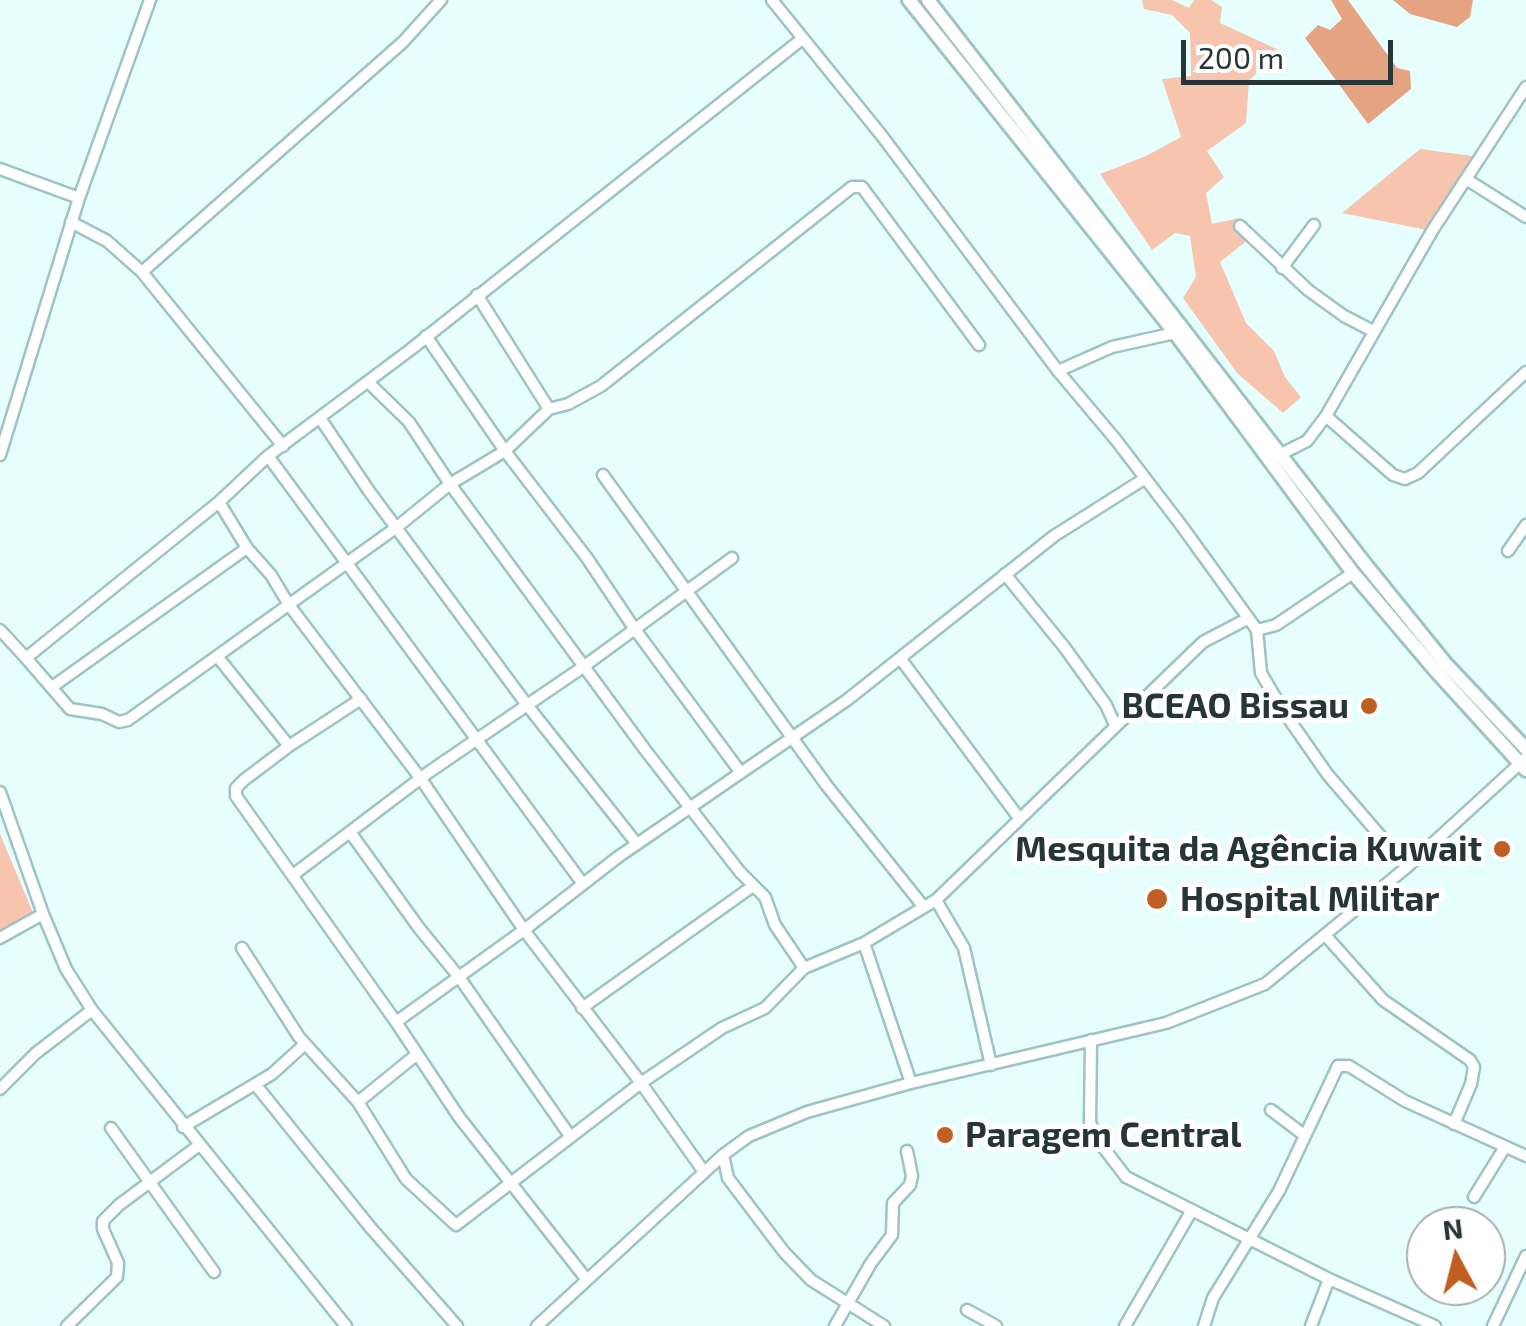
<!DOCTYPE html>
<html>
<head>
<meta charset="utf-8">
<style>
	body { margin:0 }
	#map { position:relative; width:1526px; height:1326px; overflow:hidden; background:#e7fefe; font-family:"Exo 2",sans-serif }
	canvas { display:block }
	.north { position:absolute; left:1406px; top:1206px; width:100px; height:100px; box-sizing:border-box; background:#fff; border:2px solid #a8aeae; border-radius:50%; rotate:353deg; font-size:28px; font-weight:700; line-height:40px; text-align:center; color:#263535 }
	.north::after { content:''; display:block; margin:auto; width:35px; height:45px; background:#c15f22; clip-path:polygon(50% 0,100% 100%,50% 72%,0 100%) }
	.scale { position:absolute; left:1181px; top:40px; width:212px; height:45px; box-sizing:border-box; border:5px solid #263535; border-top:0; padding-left:12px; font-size:30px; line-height:35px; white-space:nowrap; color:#263535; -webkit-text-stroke:8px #fff; paint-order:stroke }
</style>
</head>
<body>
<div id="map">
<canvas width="1526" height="1326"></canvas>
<div class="north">N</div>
<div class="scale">200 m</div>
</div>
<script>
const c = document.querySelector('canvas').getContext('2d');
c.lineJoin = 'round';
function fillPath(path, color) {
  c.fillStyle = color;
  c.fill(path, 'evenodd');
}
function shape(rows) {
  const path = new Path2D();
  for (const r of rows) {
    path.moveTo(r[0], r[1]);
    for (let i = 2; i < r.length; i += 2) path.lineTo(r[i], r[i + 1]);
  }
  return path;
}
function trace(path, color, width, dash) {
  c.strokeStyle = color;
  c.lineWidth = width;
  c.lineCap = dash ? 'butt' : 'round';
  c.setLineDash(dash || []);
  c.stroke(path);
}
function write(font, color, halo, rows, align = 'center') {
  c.font = font + ' "Exo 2",sans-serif';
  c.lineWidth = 10;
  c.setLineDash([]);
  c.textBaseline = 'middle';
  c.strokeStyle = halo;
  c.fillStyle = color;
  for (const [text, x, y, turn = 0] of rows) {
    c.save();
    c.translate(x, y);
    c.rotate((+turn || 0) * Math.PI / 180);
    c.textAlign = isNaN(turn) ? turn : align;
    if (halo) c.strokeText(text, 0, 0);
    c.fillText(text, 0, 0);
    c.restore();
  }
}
const green = shape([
	[1142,0,1172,0,1189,8,1194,0,1211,0,1222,7,1220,23,1283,52,1249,80,1246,123,1207,151,1224,177,1206,193,1212,224,1239,218,1254,235,1220,262,1246,323,1274,351,1285,377,1301,397,1283,413,1237,373,1183,298,1196,277,1190,236,1175,233,1152,250,1100,174,1146,156,1181,137,1162,79,1191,76,1190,33,1172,15,1144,9],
	[1420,149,1480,157,1432,231,1342,213],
	[0,834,34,915,0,934]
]);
const forest = shape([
	[1331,0,1348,0,1397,68,1410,71,1411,89,1368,124,1305,38,1318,25,1330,30,1342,19],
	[1393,0,1473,0,1470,17,1457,27,1410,14]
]);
const minor = shape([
	[772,0,882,136,1058,371,1116,440,1181,525,1257,630,1261,673,1284,712,1328,775,1407,867],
	[0,169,79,198],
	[1466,179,1526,217],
	[71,222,107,241,142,272],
	[1240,226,1308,290,1344,316,1373,331],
	[1282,268,1314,225],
	[477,295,549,409],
	[426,336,505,451,587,558,634,628,741,773],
	[1058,371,1112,347,1175,333],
	[368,382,409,422,450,484,646,751,740,872,765,897,775,925,804,968],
	[1326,416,1393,475,1405,479,1418,473,1526,372],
	[320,418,369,491,527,705,637,844],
	[283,446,142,272,403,42,441,0],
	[1281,454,1307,441,1326,416,1432,231,1526,87],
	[0,455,79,198,150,0],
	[268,456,583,884],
	[603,475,827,786,923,906],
	[219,502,247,548,271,575,289,605,421,779,524,930,641,1083,704,1172],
	[1508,551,1526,525],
	[1005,574,1065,648,1106,705,1115,725],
	[0,630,26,658,219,502,268,456,410,350,802,39],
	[1257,630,1276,625,1353,573],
	[217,656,289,746],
	[26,658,70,709,102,714,119,722,128,720,397,527,450,484,505,451,549,409,568,404,601,386,852,187,862,187,979,345],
	[900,658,1019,818],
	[52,687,247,548],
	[361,699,289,746,244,780,236,788,236,796,396,1022,459,1117,587,1280],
	[0,792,43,914,66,969,92,1010,346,1326],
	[350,832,419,928,459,977,570,1136],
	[293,875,429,772,583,667,732,558],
	[936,900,964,948,991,1065],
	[1326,936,1383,1000,1470,1060,1474,1067,1471,1084,1454,1124],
	[0,938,43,914],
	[864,943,911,1083],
	[242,948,299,1037,358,1102,406,1179,456,1225,641,1083,722,1028,765,1008,804,968,864,943,936,900,1203,642,1247,619],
	[582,1008,753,886],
	[396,1022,524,930,618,857,847,700,1054,536,1144,479],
	[1091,1040,1090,1122,1096,1138,1126,1177,1329,1279,1435,1326],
	[255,1084,370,1227,457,1326],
	[0,1089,36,1053,92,1010],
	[358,1102,416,1055],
	[1271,1110,1304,1135],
	[183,1127,272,1074,305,1044],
	[111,1128,214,1272],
	[723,1155,728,1178,784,1252,811,1280,884,1326],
	[1474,1197,1505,1147],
	[967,1310,996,1326],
	[67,1326,117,1277,118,1263,103,1229,103,1221,119,1205,198,1146],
	[537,1326,723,1155,749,1136,807,1112,911,1083,1166,1023,1265,984,1407,867,1526,758],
	[835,1326,871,1263,892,1235,893,1203,910,1185,912,1176,907,1151],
	[1125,1326,1192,1210],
	[1204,1326,1213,1298,1279,1191,1338,1066,1349,1066,1405,1101,1526,1156],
	[1311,1326,1329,1279],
	[1493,1326,1526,1256]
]);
const major = shape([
	[909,0,1175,333,1353,573,1436,671,1526,770],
	[928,0,1365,564,1445,663,1526,749]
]);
const markers = [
	[1369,706,10,"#c15f22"],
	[1502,849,10,"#c15f22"],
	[1157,899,12,"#c15f22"],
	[945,1135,10,"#c15f22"]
];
const poiNames = [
	["BCEAO Bissau",1349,706],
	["Mesquita da Agência Kuwait",1482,849],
	["Hospital Militar",1180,899,"left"],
	["Paragem Central",965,1135,"left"]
];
fillPath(green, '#f7c5ad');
fillPath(forest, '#e5a382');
trace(minor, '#9ec3c3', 15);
trace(major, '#9ec3c3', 18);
trace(minor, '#fff', 10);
trace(major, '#fff', 12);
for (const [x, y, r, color] of markers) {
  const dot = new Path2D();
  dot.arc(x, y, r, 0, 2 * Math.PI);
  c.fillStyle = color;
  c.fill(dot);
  trace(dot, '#fff', 4);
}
write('bold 35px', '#263535', '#fff', poiNames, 'right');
</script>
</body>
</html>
